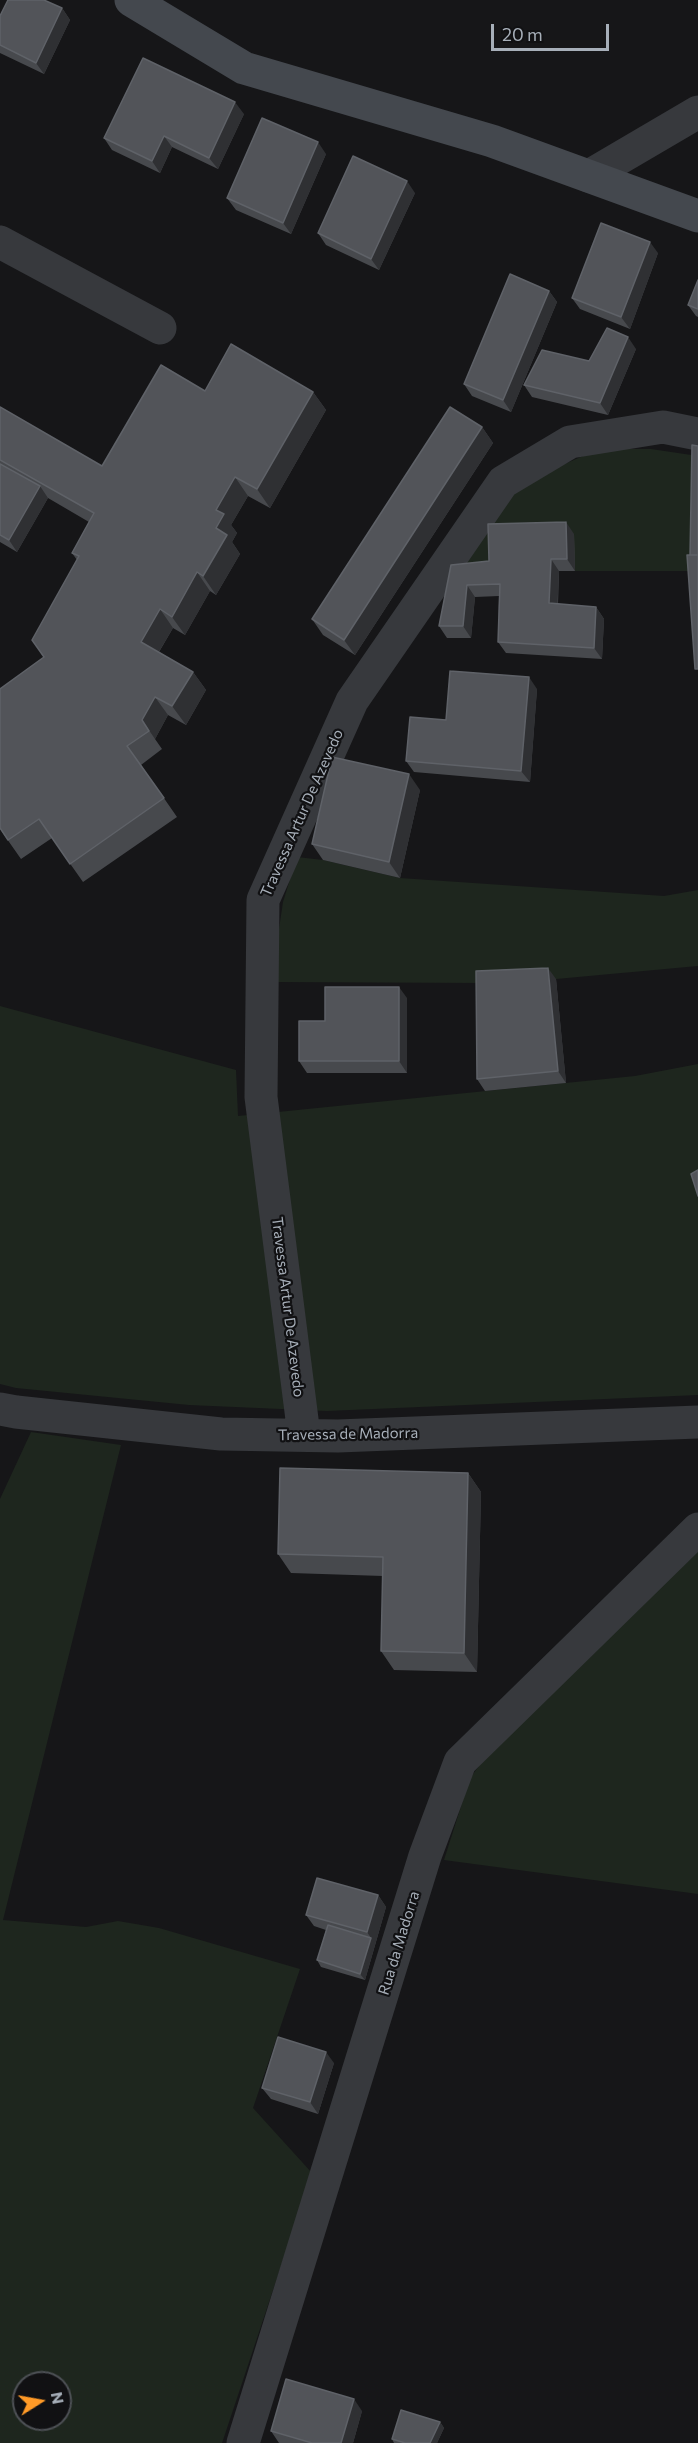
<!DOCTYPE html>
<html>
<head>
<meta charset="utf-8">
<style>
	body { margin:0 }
	#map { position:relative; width:698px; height:2443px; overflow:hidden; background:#161618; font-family:Commissioner,sans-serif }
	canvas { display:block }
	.north { position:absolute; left:12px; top:2371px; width:60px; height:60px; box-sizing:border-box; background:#111113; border:2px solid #4d5055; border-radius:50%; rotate:79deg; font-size:16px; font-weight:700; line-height:24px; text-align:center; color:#a7afb9 }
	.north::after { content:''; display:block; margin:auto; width:21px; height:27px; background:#ff9a27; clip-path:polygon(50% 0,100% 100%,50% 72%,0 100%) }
	.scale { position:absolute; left:491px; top:24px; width:118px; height:27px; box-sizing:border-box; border:3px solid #a7afb9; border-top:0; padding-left:8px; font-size:18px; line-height:21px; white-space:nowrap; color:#a7afb9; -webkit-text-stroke:4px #111113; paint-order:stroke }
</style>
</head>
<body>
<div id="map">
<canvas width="698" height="2443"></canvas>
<div class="north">N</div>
<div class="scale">20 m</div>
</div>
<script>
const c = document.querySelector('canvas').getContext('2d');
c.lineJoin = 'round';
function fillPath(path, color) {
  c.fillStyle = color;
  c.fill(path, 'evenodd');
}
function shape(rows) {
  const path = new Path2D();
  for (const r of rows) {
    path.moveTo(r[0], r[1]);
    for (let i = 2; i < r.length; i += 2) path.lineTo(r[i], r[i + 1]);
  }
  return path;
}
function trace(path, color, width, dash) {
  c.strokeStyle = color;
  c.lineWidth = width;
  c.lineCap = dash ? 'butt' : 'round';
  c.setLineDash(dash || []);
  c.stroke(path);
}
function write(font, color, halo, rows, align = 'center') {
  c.font = font + ' Commissioner,sans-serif';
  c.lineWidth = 4.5;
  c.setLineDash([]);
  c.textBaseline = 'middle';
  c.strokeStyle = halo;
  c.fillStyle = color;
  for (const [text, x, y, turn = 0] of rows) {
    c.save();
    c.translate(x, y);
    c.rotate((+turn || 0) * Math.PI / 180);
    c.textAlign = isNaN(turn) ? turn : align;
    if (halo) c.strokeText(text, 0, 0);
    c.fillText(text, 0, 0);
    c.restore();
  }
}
const green = shape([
	[599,449,651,449,698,456,698,571,575,571,573,534,498,573,450,575,512,487],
	[297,857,323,860,400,878,664,896,698,890,698,966,556,979,485,983,271,982,283,902],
	[0,1006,236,1070,238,1116,635,1076,698,1064,698,1395,327,1411,189,1405,16,1388,0,1384],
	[31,1432,121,1445,3,1920,86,1927,118,1921,159,1928,300,1969,253,2108,312,2173,222,2443,0,2443,0,1499],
	[24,2383,60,2383,60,2419,24,2419],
	[698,1551,698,1894,444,1860,470,1778,500,1738]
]);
const minor = shape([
	[0,242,160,328],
	[0,1409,16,1412,221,1434,338,1436,698,1422],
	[304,1435,261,1097,263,900,352,701,503,482,570,442,663,427,698,434],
	[243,2443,425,1856,460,1762,698,1529]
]);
const tertiary = shape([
	[589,176,698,112]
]);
const secondary = shape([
	[131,0,244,68,492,141,698,216]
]);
const wall = shape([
	[62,8,70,20,44,74,0,53,0,16],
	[244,114,218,169,172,147,160,173,112,150,104,138],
	[326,154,291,234,236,210,227,198],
	[415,193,379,270,326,245,318,233],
	[658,253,630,329,580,309,572,298],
	[698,280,698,317,696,316,688,305],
	[549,291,557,302,511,412,472,396,464,384],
	[636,349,608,415,532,397,524,385,589,361],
	[205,391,313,392,326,410,270,508,248,496,231,525,237,533,232,542,240,554,216,595,210,591,185,635,173,628,159,652,193,672,206,690,186,725,168,715,155,739,162,749,141,765,177,817,83,882,52,838,21,859,0,829,44,657,77,560,72,553,89,522,48,498,17,552,0,542,0,407,102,466],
	[482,427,493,443,355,655,323,635,312,619],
	[574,534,575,571,559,571,558,604,596,607,604,619,602,659,506,653,498,642,499,596,475,597,471,638,447,638,439,626,451,565,489,561],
	[537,689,530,782,414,772,406,761,446,720],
	[420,790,400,878,323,860,312,844],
	[556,979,566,1083,485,1091,477,1079],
	[407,998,407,1073,307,1073,299,1061,325,1021],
	[468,1473,481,1492,477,1672,394,1670,381,1651,383,1576,291,1573,278,1554],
	[378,1895,386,1907,365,1980,321,1967,317,1960,326,1930,314,1926,306,1915],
	[334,2063,318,2114,271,2099,262,2088],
	[362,2411,353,2443,279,2443,271,2431],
	[440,2422,444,2428,437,2443,394,2443,392,2439]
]);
const shadedWall = shape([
	[62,8,70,20,44,74,36,63],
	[235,102,244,114,218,169,209,158],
	[164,136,172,147,160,173,152,161],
	[318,142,326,154,291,234,283,223],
	[407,181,415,193,379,270,371,259],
	[650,242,658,253,630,329,621,317],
	[549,291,557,302,511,412,503,400],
	[628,337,636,349,608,415,600,403],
	[313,392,326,410,270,508,257,489],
	[482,427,493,443,355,655,344,640],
	[235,477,248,496,231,525,237,533,232,542,240,554,216,595,203,576,216,528,216,510],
	[40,486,48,498,17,552,9,540],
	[566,522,574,534,575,571,567,559],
	[551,559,559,571,557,615,549,603],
	[197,572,210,591,185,635,172,617],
	[467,585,475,597,471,638,463,626],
	[596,607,604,619,602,659,594,648],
	[160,609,173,628,154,660,141,642],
	[193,672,206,690,186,725,172,706],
	[529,677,537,689,530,782,521,771],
	[155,697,168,715,155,739,142,720],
	[409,774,420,790,400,878,389,862],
	[548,968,556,979,566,1083,558,1071],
	[399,987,407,998,407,1073,399,1061],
	[468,1473,481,1492,477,1672,464,1653],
	[378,1895,386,1907,365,1980,360,1974,371,1938,367,1932],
	[326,2052,334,2063,318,2114,310,2102],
	[354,2399,362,2411,353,2443,341,2443],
	[440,2422,444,2428,437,2443,430,2443]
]);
const building = shape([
	[8,0,44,0,62,8,36,63,0,45,0,16,8,0],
	[143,58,235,102,209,158,164,136,152,161,104,138,143,58],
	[262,118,318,142,283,223,227,198,262,118],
	[353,156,407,181,371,259,318,233,353,156],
	[601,223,650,242,621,317,572,298,601,223],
	[510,274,549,291,503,400,464,384,510,274],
	[698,280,698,309,688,305,698,280],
	[607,328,628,337,600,403,524,385,542,350,589,361,607,328],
	[231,344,313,392,257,489,235,477,216,510,224,514,216,528,227,535,203,576,197,572,172,617,160,609,141,642,193,672,172,706,155,697,142,720,149,731,127,746,164,798,70,864,39,819,8,840,0,828,0,689,44,657,32,640,79,556,72,553,94,513,0,460,0,407,102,466,161,365,205,391,231,344],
	[450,407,482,427,344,640,312,619,450,407],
	[692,445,698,446,698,555,690,555,692,445],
	[0,464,40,486,9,540,0,535,0,464],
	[566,522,567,559,551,559,549,603,596,607,594,648,498,642,500,584,467,585,463,626,439,626,451,565,489,561,488,524,566,522],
	[687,555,698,555,698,669,695,669,687,555],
	[450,671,529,677,521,771,406,761,410,717,446,720,450,671],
	[332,757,409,774,389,862,312,844,332,757],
	[548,968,558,1071,477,1079,476,971,548,968],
	[325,987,399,987,399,1061,299,1061,299,1021,325,1021,325,987],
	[698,1170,698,1196,691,1174,698,1170],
	[280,1468,468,1473,464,1653,381,1651,383,1557,278,1554,280,1468],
	[317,1878,378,1895,367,1932,306,1915,317,1878],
	[328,1925,371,1938,360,1974,317,1960,328,1925],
	[278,2037,326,2052,310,2102,262,2088,278,2037],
	[286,2379,354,2399,341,2443,312,2443,271,2431,286,2379],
	[401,2410,440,2422,430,2443,405,2443,392,2439,401,2410]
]);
const streetNames = [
	["Travessa Artur De Azevedo",302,813,-66],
	["Travessa Artur De Azevedo",288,1307,83],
	["Travessa de Madorra",348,1434,-1],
	["Rua da Madorra",399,1943,-73]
];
fillPath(green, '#1e261e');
trace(minor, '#37393d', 33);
trace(tertiary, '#37393d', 33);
trace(secondary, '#44484e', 33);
fillPath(wall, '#47494d');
fillPath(shadedWall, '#2f3033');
fillPath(building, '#525459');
trace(building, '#5f6268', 1.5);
write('15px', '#a7afb9', '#111113', streetNames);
</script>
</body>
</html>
